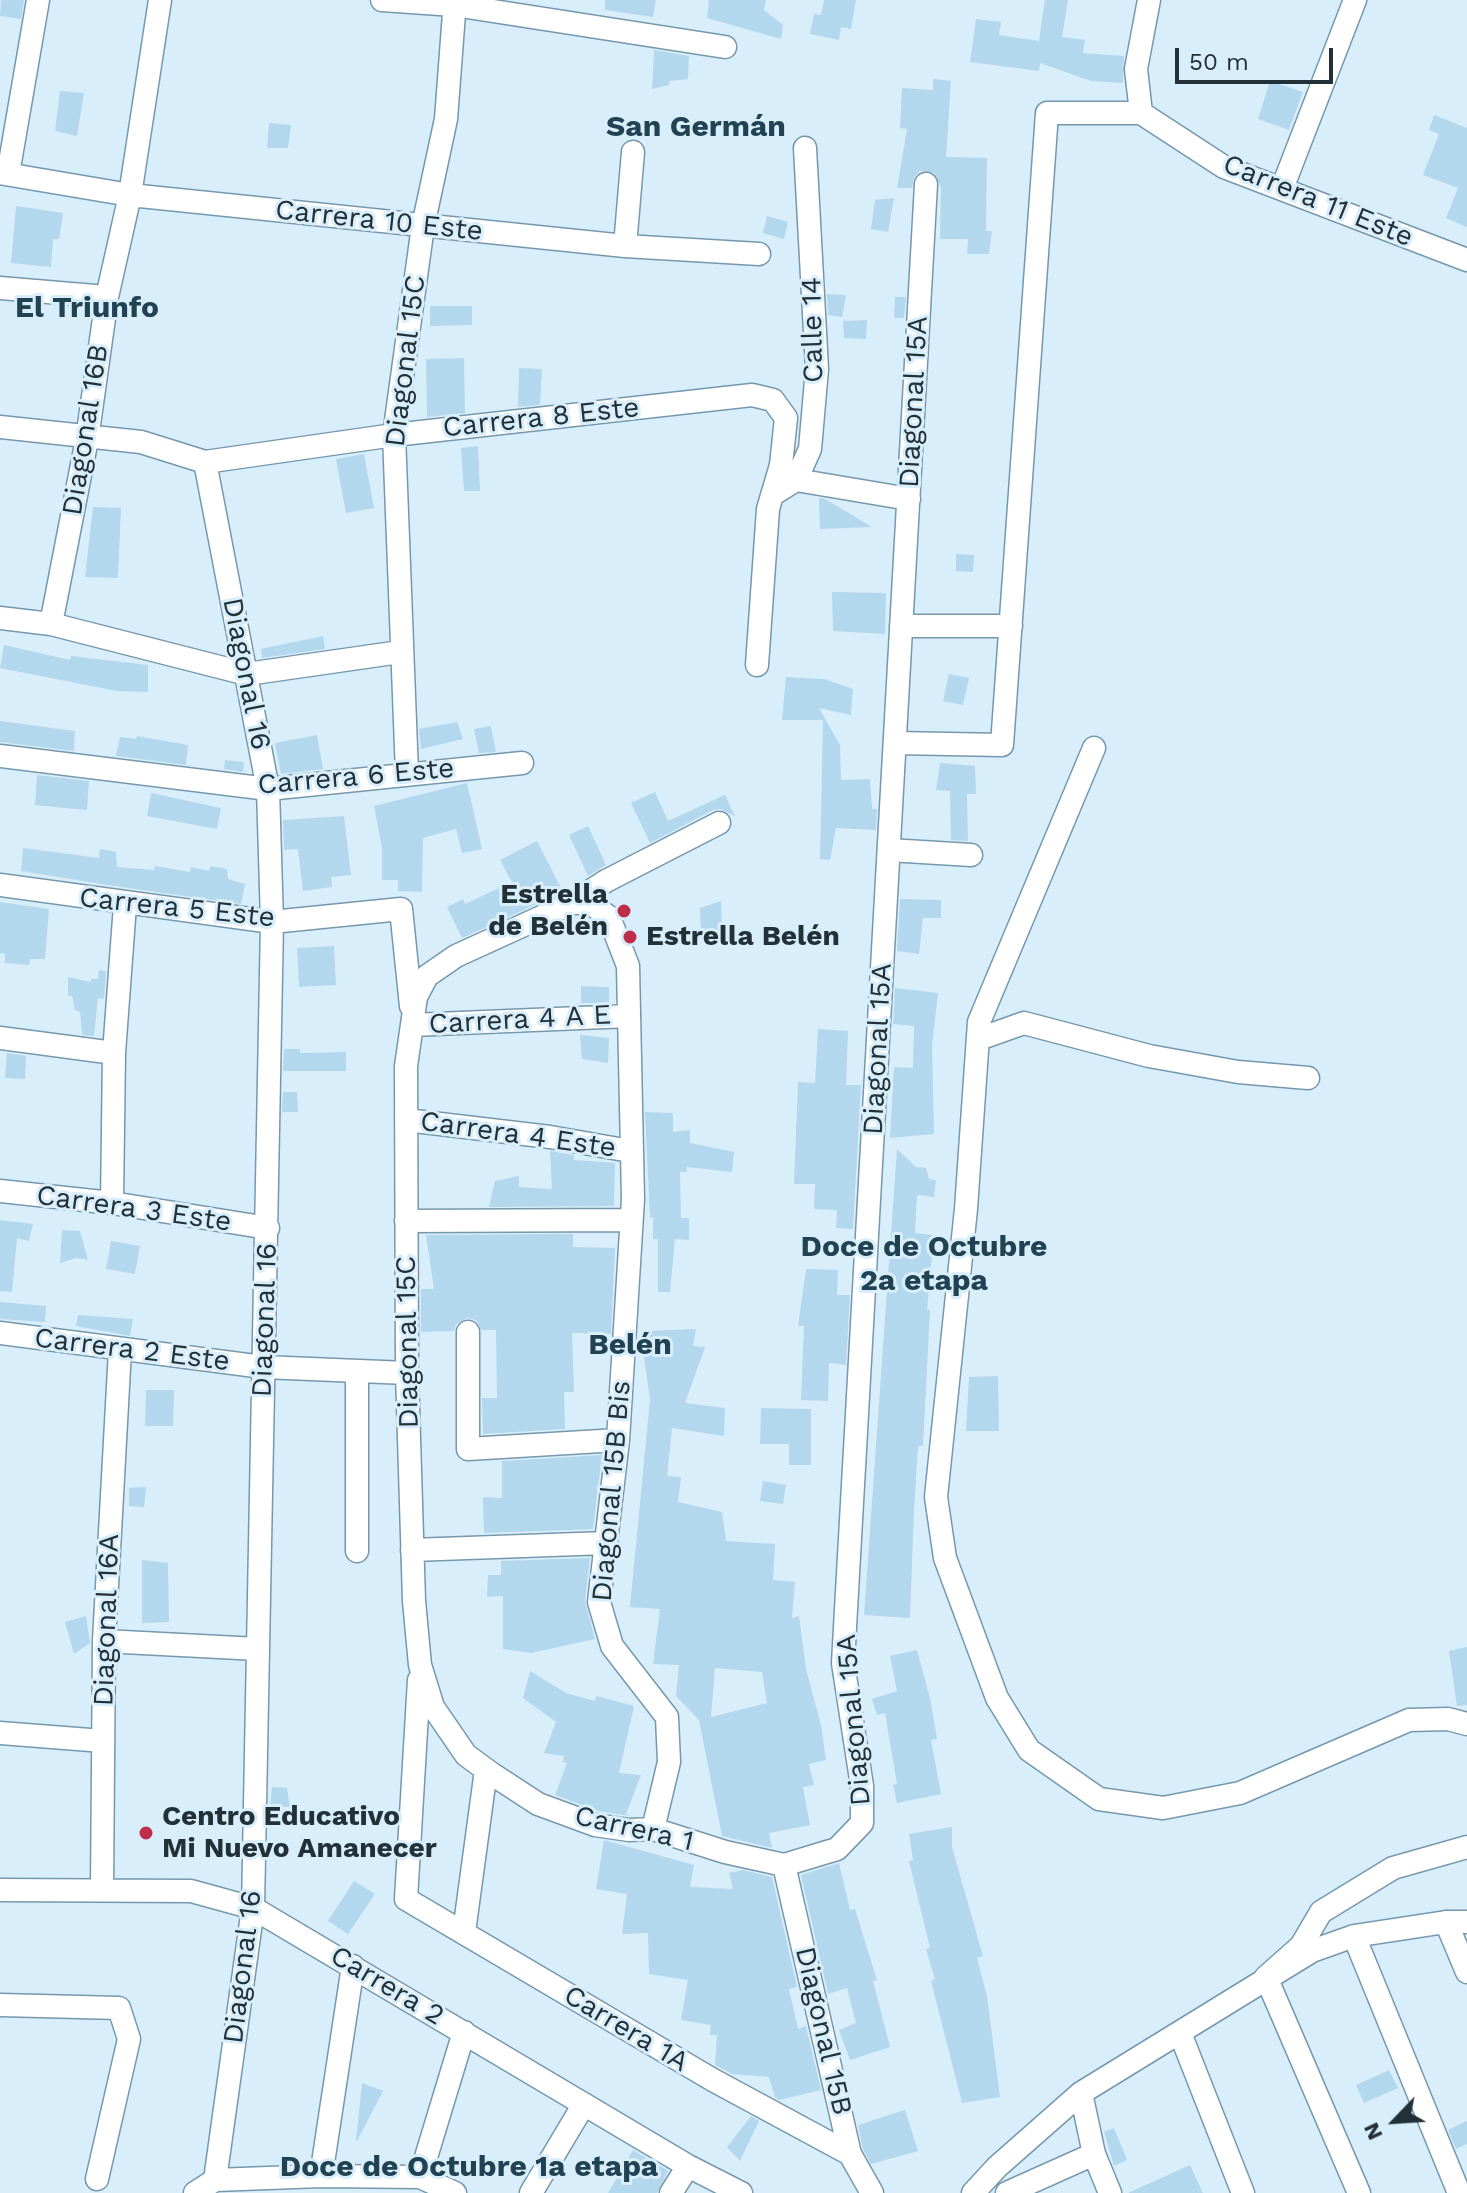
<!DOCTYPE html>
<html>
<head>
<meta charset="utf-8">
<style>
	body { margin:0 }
	#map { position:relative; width:1467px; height:2193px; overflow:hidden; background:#d9eefb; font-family:"Work Sans",sans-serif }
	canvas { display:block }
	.north { position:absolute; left:1355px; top:2081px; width:80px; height:80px; -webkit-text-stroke:6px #d9eefb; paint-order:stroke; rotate:245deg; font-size:22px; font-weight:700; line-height:32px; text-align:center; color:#223038 }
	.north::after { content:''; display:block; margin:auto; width:28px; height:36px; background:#223038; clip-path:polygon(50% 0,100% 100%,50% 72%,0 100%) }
	.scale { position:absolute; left:1175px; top:48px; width:158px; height:36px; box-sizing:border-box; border:4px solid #223038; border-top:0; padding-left:10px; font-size:24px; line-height:28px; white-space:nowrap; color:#223038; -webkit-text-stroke:6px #d9eefb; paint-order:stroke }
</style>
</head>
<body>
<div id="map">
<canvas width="1467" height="2193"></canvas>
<div class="north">N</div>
<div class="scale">50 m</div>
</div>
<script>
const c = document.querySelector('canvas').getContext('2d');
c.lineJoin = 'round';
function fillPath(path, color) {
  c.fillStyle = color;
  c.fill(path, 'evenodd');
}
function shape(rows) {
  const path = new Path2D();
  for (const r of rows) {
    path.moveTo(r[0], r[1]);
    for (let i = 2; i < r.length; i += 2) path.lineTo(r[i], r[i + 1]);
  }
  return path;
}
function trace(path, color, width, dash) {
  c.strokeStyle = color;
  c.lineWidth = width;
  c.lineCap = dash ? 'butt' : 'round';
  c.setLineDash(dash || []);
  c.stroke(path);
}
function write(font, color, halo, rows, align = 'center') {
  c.font = font + ' "Work Sans",sans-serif';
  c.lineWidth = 6;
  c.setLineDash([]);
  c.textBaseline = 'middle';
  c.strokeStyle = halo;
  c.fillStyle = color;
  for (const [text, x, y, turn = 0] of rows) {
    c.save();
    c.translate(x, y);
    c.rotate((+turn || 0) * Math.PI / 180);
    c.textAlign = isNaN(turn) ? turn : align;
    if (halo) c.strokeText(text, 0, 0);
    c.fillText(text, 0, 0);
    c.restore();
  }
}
const building = shape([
	[1,0,24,0,21,19,0,16],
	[605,0,656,0,653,17,605,10],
	[709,0,766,0,764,10,783,25,781,39,707,18],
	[824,0,856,0,851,29,841,27,839,40,810,34,814,14,821,15],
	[1045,0,1068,0,1062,37,1085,40,1083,53,1124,56,1123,83,1091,81,1040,63,1039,71,970,62,976,19,1001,22,999,35,1039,41],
	[654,50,689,56,688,79,669,81,669,85,652,89],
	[933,79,951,81,946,157,987,158,986,231,992,231,989,254,967,254,968,239,940,239,941,187,934,173,920,171,914,177,912,188,897,188,907,129,900,128,902,88,933,90],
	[1270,81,1303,92,1289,130,1258,119],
	[60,91,84,93,77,136,55,131],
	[1434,115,1467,128,1467,227,1446,218,1458,188,1423,175,1439,134,1429,130],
	[269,123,291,125,288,148,267,148],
	[894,198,888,232,871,229,875,200],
	[16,206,63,213,59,239,53,239,51,267,11,263],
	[767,216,788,222,784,239,763,233],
	[827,294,846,295,842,317,828,315],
	[895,297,906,297,904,318,894,318],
	[430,306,472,306,472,325,430,326],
	[867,320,866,339,844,338,843,321],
	[464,358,465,413,427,417,426,359],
	[519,368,542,369,540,405,518,407],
	[478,446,480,491,464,491,461,448],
	[364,454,374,508,346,513,336,459],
	[819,498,825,499,872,527,820,529],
	[93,507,121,508,118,578,85,577],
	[956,554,974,555,973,572,956,571],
	[832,592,886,593,885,634,833,631],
	[323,636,325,649,262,658,261,649],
	[4,645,70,660,71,656,148,665,148,692,117,691,0,668],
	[949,674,969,678,963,705,943,701],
	[786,677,824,679,853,689,851,715,819,708,840,745,841,780,870,779,872,809,877,809,876,830,836,828,830,860,820,859,823,720,782,720],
	[0,721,75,731,74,751,0,742],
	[457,722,463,739,421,749,419,729],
	[491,726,496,752,479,753,474,729],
	[317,735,323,769,281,774,275,743],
	[137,736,188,745,186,765,116,756,120,737,136,739],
	[225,760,244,762,243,772,224,769],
	[940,763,975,766,976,794,967,794,968,841,951,840,950,791,936,790],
	[37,775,89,781,87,810,35,805],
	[467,783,482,849,462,853,456,829,423,838,422,892,398,891,398,880,382,880,382,848,374,806],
	[655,792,668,821,725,795,735,816,720,809,713,810,650,843,631,803],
	[151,793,221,808,217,829,147,816],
	[344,816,351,875,331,877,332,887,303,891,298,849,284,850,283,820],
	[588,826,606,865,588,876,569,835],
	[537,841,563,892,462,938,447,907,463,899,465,904,512,882,500,860],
	[23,848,99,858,100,849,116,852,117,867,154,870,155,866,190,872,191,867,209,871,210,866,227,869,228,879,245,884,241,904,107,885,21,871],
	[900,899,941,900,941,918,923,918,919,954,897,951],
	[721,901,722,933,701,934,700,908],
	[0,902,49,909,45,959,30,959,29,965,5,963,5,954,0,953],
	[334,946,336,985,299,987,297,948],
	[99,970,106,971,104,999,98,998,94,1036,82,1035,80,1012,75,1010,72,996,68,996,68,977,91,982,91,979,98,979],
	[581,986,609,987,609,1003,581,1003],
	[895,988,938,993,932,1046,934,1134,890,1138,894,1067,913,1068,914,1026,893,1024],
	[818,1029,848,1031,846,1085,861,1085,853,1229,836,1228,837,1210,814,1209,815,1184,794,1184,798,1082,815,1083],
	[580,1035,609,1038,608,1063,582,1059],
	[284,1049,300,1049,300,1053,346,1052,346,1071,283,1071],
	[7,1053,26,1056,25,1079,5,1078],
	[283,1092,297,1092,298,1112,282,1112],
	[645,1112,673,1113,673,1132,690,1130,690,1143,734,1152,732,1172,687,1167,687,1172,680,1172,681,1218,689,1218,689,1240,675,1239,670,1292,658,1292,658,1239,653,1239,653,1217,650,1218],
	[897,1149,916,1167,926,1168,929,1179,936,1180,934,1197,917,1195,915,1233,934,1235,927,1310,930,1310,923,1446,918,1446,914,1510,910,1618,864,1615],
	[550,1151,574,1155,574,1160,615,1163,614,1206,489,1207,495,1181,519,1176,519,1187,552,1189],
	[0,1220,33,1224,29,1241,17,1238,12,1292,0,1291],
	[62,1230,80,1231,88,1260,76,1258,60,1263],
	[573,1234,573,1247,615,1248,611,1334,572,1333,574,1392,564,1392,565,1429,483,1434,482,1398,497,1398,496,1330,481,1330,476,1320,467,1318,456,1324,454,1331,421,1332,421,1289,434,1289,426,1235],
	[111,1241,140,1246,135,1274,106,1269],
	[806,1269,838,1270,837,1295,850,1295,846,1365,829,1363,828,1401,801,1400,804,1326,798,1326],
	[0,1302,46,1306,45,1322,0,1319],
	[78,1315,133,1319,130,1336,76,1326],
	[696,1329,693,1346,705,1347,685,1403,725,1408,724,1436,672,1428,667,1476,681,1477,678,1502,722,1512,726,1541,775,1544,773,1580,795,1582,792,1618,799,1616,806,1669,821,1725,826,1760,809,1764,814,1785,803,1787,810,1825,769,1833,772,1848,722,1836,699,1720,676,1696,679,1665,653,1664,660,1609,630,1607,650,1399,643,1351,645,1331],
	[715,1668,762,1672,767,1703,711,1717],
	[998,1376,999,1431,966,1431,969,1377],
	[146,1390,174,1390,173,1426,145,1426],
	[761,1408,811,1409,811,1465,789,1465,789,1444,760,1444],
	[602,1455,593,1529,484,1533,483,1497,502,1498,502,1461],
	[763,1481,786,1485,783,1504,760,1501],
	[146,1487,144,1507,129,1506,129,1488],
	[590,1558,585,1601,595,1639,531,1653,503,1649,503,1596,487,1597,488,1575,501,1575,501,1561],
	[142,1560,168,1563,169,1622,142,1623],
	[86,1616,90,1643,74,1654,65,1622],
	[1467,1647,1467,1705,1457,1706,1449,1651],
	[917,1650,930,1698,937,1739,931,1740,941,1794,897,1803,893,1785,897,1784,885,1713,877,1715,872,1699,897,1691,890,1656],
	[530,1671,566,1693,595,1701,596,1696,634,1706,619,1773,641,1775,626,1814,631,1816,598,1811,555,1795,567,1763,563,1762,564,1756,544,1753,556,1722,523,1698],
	[272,1787,287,1788,290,1807,270,1807],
	[952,1827,952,1847,983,1956,977,1958,987,1996,1000,2097,962,2103,931,1981,935,1979,926,1949,930,1948,909,1861,913,1860,909,1834],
	[604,1840,694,1865,690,1887,733,1889,729,1873,743,1870,772,1877,797,1987,789,1989,798,2029,806,2026,821,2090,779,2100,775,2097,769,2077,732,2074,715,2065,717,2035,710,2035,711,2025,681,2020,688,1980,649,1974,648,1933,622,1934,627,1894,596,1889],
	[839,1863,850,1910,855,1909,877,1980,873,1981,890,2047,850,2060,839,2030,856,2023,847,1988,828,1994,801,1875],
	[354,1881,375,1894,348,1934,328,1921],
	[1389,2070,1398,2088,1364,2103,1356,2085],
	[362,2083,383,2091,357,2141,356,2140],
	[905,2110,918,2151,871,2164,863,2149,858,2125],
	[751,2116,759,2121,740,2161,727,2147],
	[1467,2121,1467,2144,1456,2149,1448,2130],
	[1114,2128,1127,2160,1114,2166,1104,2132],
	[633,2150,668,2171,657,2193,608,2193],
	[1190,2165,1203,2193,1128,2193]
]);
const street = shape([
	[382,0,454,5,725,47],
	[1149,0,1136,69,1141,113,1224,167,1467,260],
	[0,173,130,195,625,246,759,254],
	[8,174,38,0],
	[1283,186,1355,0],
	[625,246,633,152],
	[0,288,107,297],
	[0,427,141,442,205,462,394,435,752,395,773,400,786,418,781,465,768,509,757,665],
	[205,462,268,789,272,922,253,1908,215,2180],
	[796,480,909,499],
	[772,495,796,480,810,449,817,369,805,148],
	[0,618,51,624,247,674,400,652],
	[51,624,87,439,107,297,130,195,160,0],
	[901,626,1011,626],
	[895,743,1002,745,1047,113,1141,113],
	[1094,748,979,1022,966,1209,936,1497,945,1558,997,1698,1029,1750,1099,1799,1163,1808,1240,1793,1409,1720,1448,1719,1467,1724],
	[0,756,268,789,522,763],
	[407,774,394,435,423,226,446,119,455,0],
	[889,850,971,855],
	[0,885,272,922,401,909,411,1006],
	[572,903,606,881,719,823],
	[412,1025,629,1016],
	[0,1038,114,1053],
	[979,1039,1024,1023,1149,1056,1238,1072,1308,1078],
	[406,1120,550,1137,630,1151],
	[0,1191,112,1203,268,1228],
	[112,1203,114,1053,125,905],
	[406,1221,631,1220],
	[468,1332,468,1449,618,1440],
	[0,1333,263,1367,407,1373],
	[357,1371,357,1551],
	[412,1550,606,1543],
	[104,1641,258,1649],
	[419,1680,406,1899,713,2080,850,2154],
	[0,1733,103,1741],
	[653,1829,669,1762,667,1717,612,1646,599,1602,618,1440,633,1199,628,966,609,917,590,903,572,903,456,956,427,976,416,997,406,1066,407,1373,414,1601,420,1665,433,1707,466,1755,492,1774,538,1804,595,1825,629,1830,653,1829,725,1852,784,1865,837,1849,862,1823,862,1786,843,1663,926,184],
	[784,1865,850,2154,872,2193],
	[0,1890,191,1891,253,1908,688,2166,741,2193],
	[102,1890,104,1641,120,1350],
	[1446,1922,1467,1972],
	[464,1932,486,1770],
	[1354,1936,1459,2193],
	[0,2005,119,2008,129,2039,97,2179],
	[1180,2033,1243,2193],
	[1081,2093,1094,2154,1110,2193],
	[321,2176,353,1966],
	[420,2177,464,2032],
	[195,2193,215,2180,321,2176,420,2177,455,2193],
	[531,2193,584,2104],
	[671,2193,688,2166],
	[973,2193,997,2167,1081,2093,1312,1951,1354,1936,1446,1922,1467,1922],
	[1007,2193,1094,2154],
	[1359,2193,1266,1977,1301,1946,1321,1912,1393,1868,1467,1847]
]);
const markers = [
	[624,911,8,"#be2e49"],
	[630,937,8,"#be2e49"],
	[146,1833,8,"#be2e49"]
];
const streetNames = [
	["Carrera 11 Este",1318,201,22],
	["Carrera 10 Este",379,221,6],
	["Calle 14",813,330,-91],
	["Diagonal 15C",406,361,-83],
	["Diagonal 15A",914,402,-87],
	["Carrera 8 Este",541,418,-6],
	["Diagonal 16B",86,430,-81],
	["Diagonal 16",246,674,79],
	["Carrera 6 Este",356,777,-5],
	["Carrera 5 Este",177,908,6],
	["Carrera 4 A E",520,1020,-3],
	["Diagonal 15A",878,1049,-87],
	["Carrera 4 Este",518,1135,8],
	["Carrera 3 Este",134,1209,8],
	["Diagonal 16",265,1320,-88],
	["Diagonal 15C",408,1342,-91],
	["Carrera 2 Este",132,1350,7],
	["Diagonal 15B Bis",612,1491,-85],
	["Diagonal 16A",107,1620,-88],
	["Diagonal 15A",854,1720,-95],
	["Carrera 1",634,1829,13],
	["Diagonal 16",243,1967,-83],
	["Carrera 2",387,1986,31],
	["Carrera 1A",626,2029,31],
	["Diagonal 15B",823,2031,77]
];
const poiNames = [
	["Estrella",608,895,"right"],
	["de Belén",608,927,"right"],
	["Estrella Belén",646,937],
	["Centro Educativo",162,1817],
	["Mi Nuevo Amanecer",162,1849]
];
const neighbourhoodNames = [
	["San Germán",696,127],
	["El Triunfo",87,308],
	["Doce de Octubre",924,1247],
	["2a etapa",924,1281],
	["Belén",630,1345],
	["Doce de Octubre 1a etapa",469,2167]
];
fillPath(building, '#b3d7ec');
trace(street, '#7698ac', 25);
trace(street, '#fff', 22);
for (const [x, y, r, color] of markers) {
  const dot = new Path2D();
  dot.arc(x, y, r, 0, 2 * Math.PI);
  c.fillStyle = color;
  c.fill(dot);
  trace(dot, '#d9eefb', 3);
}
write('28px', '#223038', '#d9eefb', streetNames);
write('bold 28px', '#223038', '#d9eefb', poiNames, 'left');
write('bold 30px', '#214253', '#d9eefb', neighbourhoodNames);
</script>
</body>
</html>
